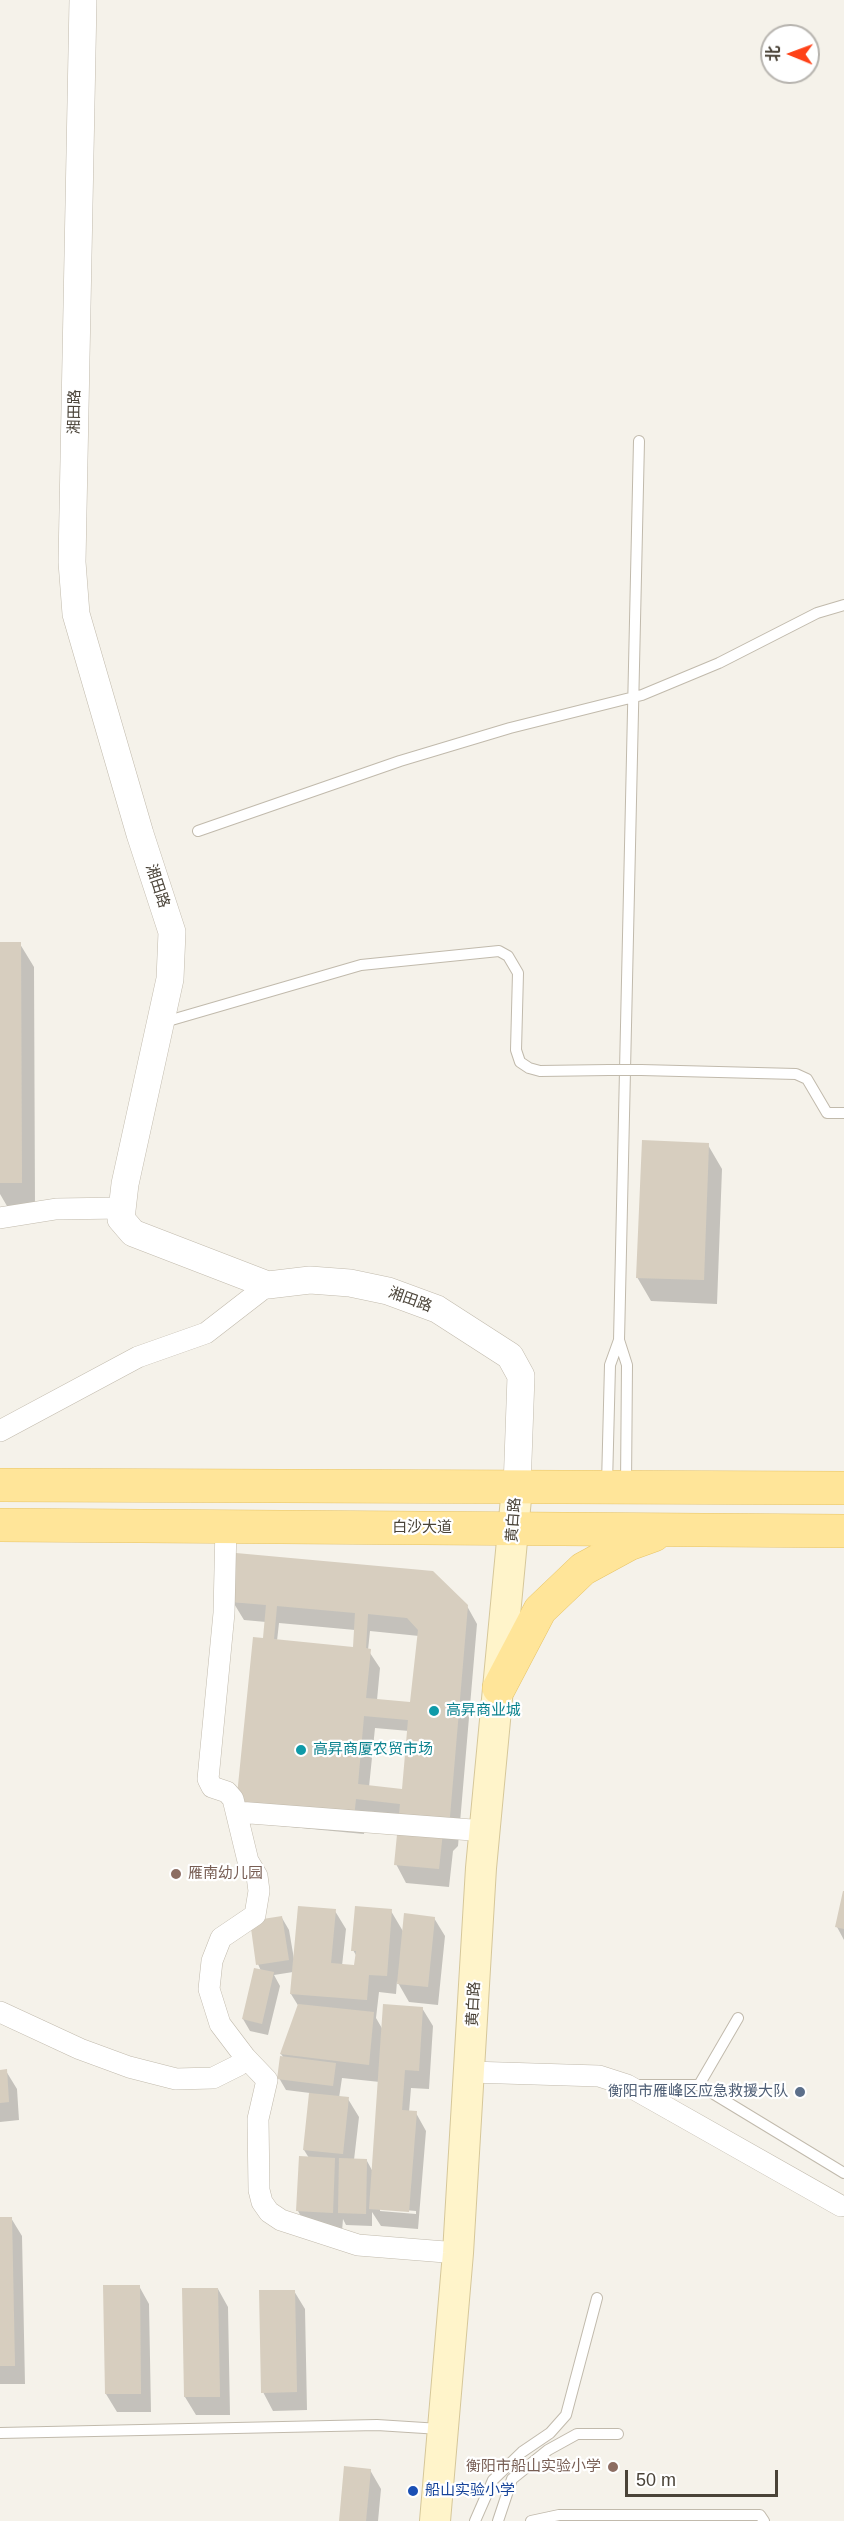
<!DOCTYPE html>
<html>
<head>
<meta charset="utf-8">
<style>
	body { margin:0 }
	#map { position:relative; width:844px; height:2521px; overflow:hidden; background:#f5f2ea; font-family:Arial,"Noto Sans SC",sans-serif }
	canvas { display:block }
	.north { position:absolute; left:760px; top:24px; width:60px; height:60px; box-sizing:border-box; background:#fff; border:2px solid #b7b4af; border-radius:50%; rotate:271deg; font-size:16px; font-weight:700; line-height:24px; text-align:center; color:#4a4338 }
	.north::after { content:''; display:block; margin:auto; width:21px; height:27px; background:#fe4218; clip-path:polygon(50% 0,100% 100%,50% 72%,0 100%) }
	.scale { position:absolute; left:625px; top:2470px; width:153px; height:27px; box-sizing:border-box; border:3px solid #4a4338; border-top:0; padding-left:8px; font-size:18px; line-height:21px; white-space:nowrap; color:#4a4338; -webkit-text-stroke:4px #fff; paint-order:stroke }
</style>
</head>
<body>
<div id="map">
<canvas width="844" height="2521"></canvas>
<div class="north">北</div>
<div class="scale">50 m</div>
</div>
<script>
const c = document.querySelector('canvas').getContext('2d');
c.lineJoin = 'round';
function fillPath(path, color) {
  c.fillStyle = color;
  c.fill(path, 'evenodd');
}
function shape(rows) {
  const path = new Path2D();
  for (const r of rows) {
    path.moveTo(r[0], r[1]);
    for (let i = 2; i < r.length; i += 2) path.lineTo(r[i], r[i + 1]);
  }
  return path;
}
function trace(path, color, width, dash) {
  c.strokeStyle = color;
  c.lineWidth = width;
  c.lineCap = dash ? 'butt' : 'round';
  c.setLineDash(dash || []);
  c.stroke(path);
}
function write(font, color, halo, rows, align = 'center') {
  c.font = font + ' Arial,"Noto Sans SC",sans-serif';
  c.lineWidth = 4.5;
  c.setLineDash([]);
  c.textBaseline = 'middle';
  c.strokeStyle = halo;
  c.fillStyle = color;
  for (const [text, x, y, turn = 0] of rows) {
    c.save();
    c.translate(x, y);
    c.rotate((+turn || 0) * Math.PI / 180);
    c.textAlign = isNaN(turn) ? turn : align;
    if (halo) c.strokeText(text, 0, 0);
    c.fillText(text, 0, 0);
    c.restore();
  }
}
const shadow = shape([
	[0,944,20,944,34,967,35,1206,7,1206,0,1194],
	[708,1145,722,1169,717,1304,651,1301,637,1277],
	[233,1602,467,1606,477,1624,458,1846,453,1851,449,1887,406,1883,396,1864,401,1815,366,1811,364,1834,248,1823,266,1622,244,1620],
	[279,1623,355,1630,357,1649,277,1641],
	[370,1631,419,1636,412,1708,377,1700,380,1668,368,1650],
	[375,1728,409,1731,403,1790,369,1787],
	[844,1893,844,1940,837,1927],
	[335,1911,346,1929,342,1966,356,1967,357,1957,353,1950,391,1911,404,1933,434,1918,445,1936,438,2005,409,2002,397,1981,396,1994,379,1992,376,2018,383,2030,422,2008,433,2026,429,2089,411,2088,409,2112,416,2113,426,2131,418,2229,381,2226,372,2212,372,2226,346,2225,343,2219,342,2231,308,2229,298,2211,309,2158,304,2150,310,2093,286,2090,279,2078,284,2058,281,2054,299,2007,291,1994,293,1972,274,1975,280,1986,268,2035,250,2031,243,2019,261,1971,258,1964,282,1918,289,1930,294,1959],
	[342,2078,380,2082,373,2172,367,2161,354,2160,359,2117,348,2099,339,2098],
	[380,2208,416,2211,416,2214,380,2211],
	[0,2071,6,2071,17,2089,19,2120,0,2122],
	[0,2218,11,2218,22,2236,25,2384,0,2384],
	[139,2286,149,2304,151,2412,117,2412,106,2394],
	[218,2289,228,2307,230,2415,196,2415,185,2397],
	[294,2291,305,2309,307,2410,273,2411,263,2392],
	[370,2470,381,2489,378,2521,341,2521]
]);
const building = shape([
	[0,942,21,942,22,1183,0,1183],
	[642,1140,709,1143,704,1280,636,1278],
	[236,1553,433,1571,468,1605,449,1828,443,1832,439,1869,394,1865,400,1804,356,1799,354,1817,236,1805,253,1637,263,1638,266,1605,231,1602],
	[277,1606,355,1613,353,1647,274,1639],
	[368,1614,407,1618,418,1630,410,1702,366,1698,371,1649,366,1648],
	[364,1716,408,1720,402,1789,358,1784],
	[843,1891,844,1891,844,1929,835,1927],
	[298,1906,336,1909,331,1963,354,1965,356,1951,351,1951,355,1906,392,1909,387,1976,369,1975,367,2000,290,1994],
	[404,1913,435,1917,428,1987,397,1984],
	[282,1916,289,1960,256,1965,250,1921],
	[254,1968,274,1972,262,2024,242,2019],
	[298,2004,374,2012,369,2065,280,2054],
	[383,2004,423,2007,419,2071,405,2070,402,2110,417,2111,409,2212,369,2209],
	[280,2056,336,2063,333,2086,277,2079],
	[7,2069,9,2102,0,2103,0,2070],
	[309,2093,349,2097,343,2154,303,2150],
	[299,2156,335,2158,333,2213,296,2211],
	[339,2158,367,2159,366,2214,338,2213],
	[0,2217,12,2217,15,2366,0,2366],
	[103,2285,140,2285,141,2394,105,2394],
	[182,2288,218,2288,220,2397,184,2397],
	[259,2290,295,2290,297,2392,261,2393],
	[344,2466,371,2469,366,2521,339,2521]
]);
const service = shape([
	[198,831,400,761,510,728,642,695,719,663,817,613,844,605],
	[161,1023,361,965,499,951,508,956,518,973,516,1050,520,1062,529,1068,540,1071,609,1070],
	[641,1070,796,1074,807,1079,827,1113,844,1113],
	[619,1340,627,1365,626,1485],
	[607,1484,610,1365,619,1340,639,441],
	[634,2085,699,2085,844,2173],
	[699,2085,738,2018],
	[0,2433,377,2425,440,2429],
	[475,2521,493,2480,522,2452,550,2433,566,2415,597,2298],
	[498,2521,512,2479,548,2450,577,2434,618,2434],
	[531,2521,559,2515,760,2515,764,2521]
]);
const minor = shape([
	[0,1218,56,1209,121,1208],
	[0,1431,138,1357,206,1333,268,1285],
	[237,1812,485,1831],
	[0,2012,80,2049,129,2067,176,2079,213,2078,239,2065,245,2057,220,2024,209,1989,212,1961,221,1938,255,1915,259,1891,257,1876,248,1861,233,1799,227,1792,212,1787,208,1779,224,1613,226,1526],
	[245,2057,267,2080,258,2119,259,2190,262,2202,269,2212,281,2220,358,2245,458,2253],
	[470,2072,599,2076,627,2085,841,2206]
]);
const tertiary = shape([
	[83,0,72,562,76,614,140,834,172,932,170,979,125,1184,121,1219,133,1233,268,1285,310,1280,350,1283,388,1291,437,1309,510,1356,521,1376,517,1488]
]);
const secondary = shape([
	[435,2521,458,2253,481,1868,517,1488]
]);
const primary = shape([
	[0,1485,844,1488],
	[0,1525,844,1531],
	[499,1688,540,1610,583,1569,629,1544,654,1535]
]);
const serviceBridge = shape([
	[609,1070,641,1070]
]);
const markers = [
	[434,1711,6,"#0f9aa8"],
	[301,1750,6,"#0f9aa8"],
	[176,1874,6,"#8d6e63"],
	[800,2092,6,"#5c6f8a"],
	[613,2467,6,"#8d6e63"],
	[413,2491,6,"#1a4fb4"]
];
const streetNames = [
	["湘田路",75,412,-89],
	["湘田路",157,886,72],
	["湘田路",410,1300,20],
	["黄白路",514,1520,-86],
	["白沙大道",422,1528],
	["黄白路",474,2004,-87]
];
const cultureNames = [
	["高昇商业城",446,1711],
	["高昇商厦农贸市场",313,1750]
];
const educationNames = [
	["雁南幼儿园",188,1874],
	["衡阳市船山实验小学",601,2467,"right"]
];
const serviceNames = [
	["衡阳市雁峰区应急救援大队",788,2092]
];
const transitNames = [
	["船山实验小学",425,2491]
];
fillPath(shadow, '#0003');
fillPath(building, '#d7cebf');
trace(service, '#c1baac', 12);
trace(minor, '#c1baac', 22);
trace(tertiary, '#c1baac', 28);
trace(secondary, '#d6c799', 32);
trace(primary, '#e7c467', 34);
trace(service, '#fff', 10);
trace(minor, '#fff', 21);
trace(tertiary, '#fff', 27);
trace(secondary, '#fff4ca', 30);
trace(primary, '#ffe599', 33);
trace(serviceBridge, '#c1baac', 12, []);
trace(serviceBridge, '#fff', 10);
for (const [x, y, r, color] of markers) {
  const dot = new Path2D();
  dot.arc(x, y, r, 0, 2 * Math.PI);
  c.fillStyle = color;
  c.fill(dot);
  trace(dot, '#fff', 2);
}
write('15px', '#4a4338', '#fff', streetNames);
write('15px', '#0d838f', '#fff', cultureNames, 'left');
write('15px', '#785e54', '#fff', educationNames, 'left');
write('15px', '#4e5e75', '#fff', serviceNames, 'right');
write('15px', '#164399', '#fff', transitNames, 'left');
</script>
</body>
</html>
